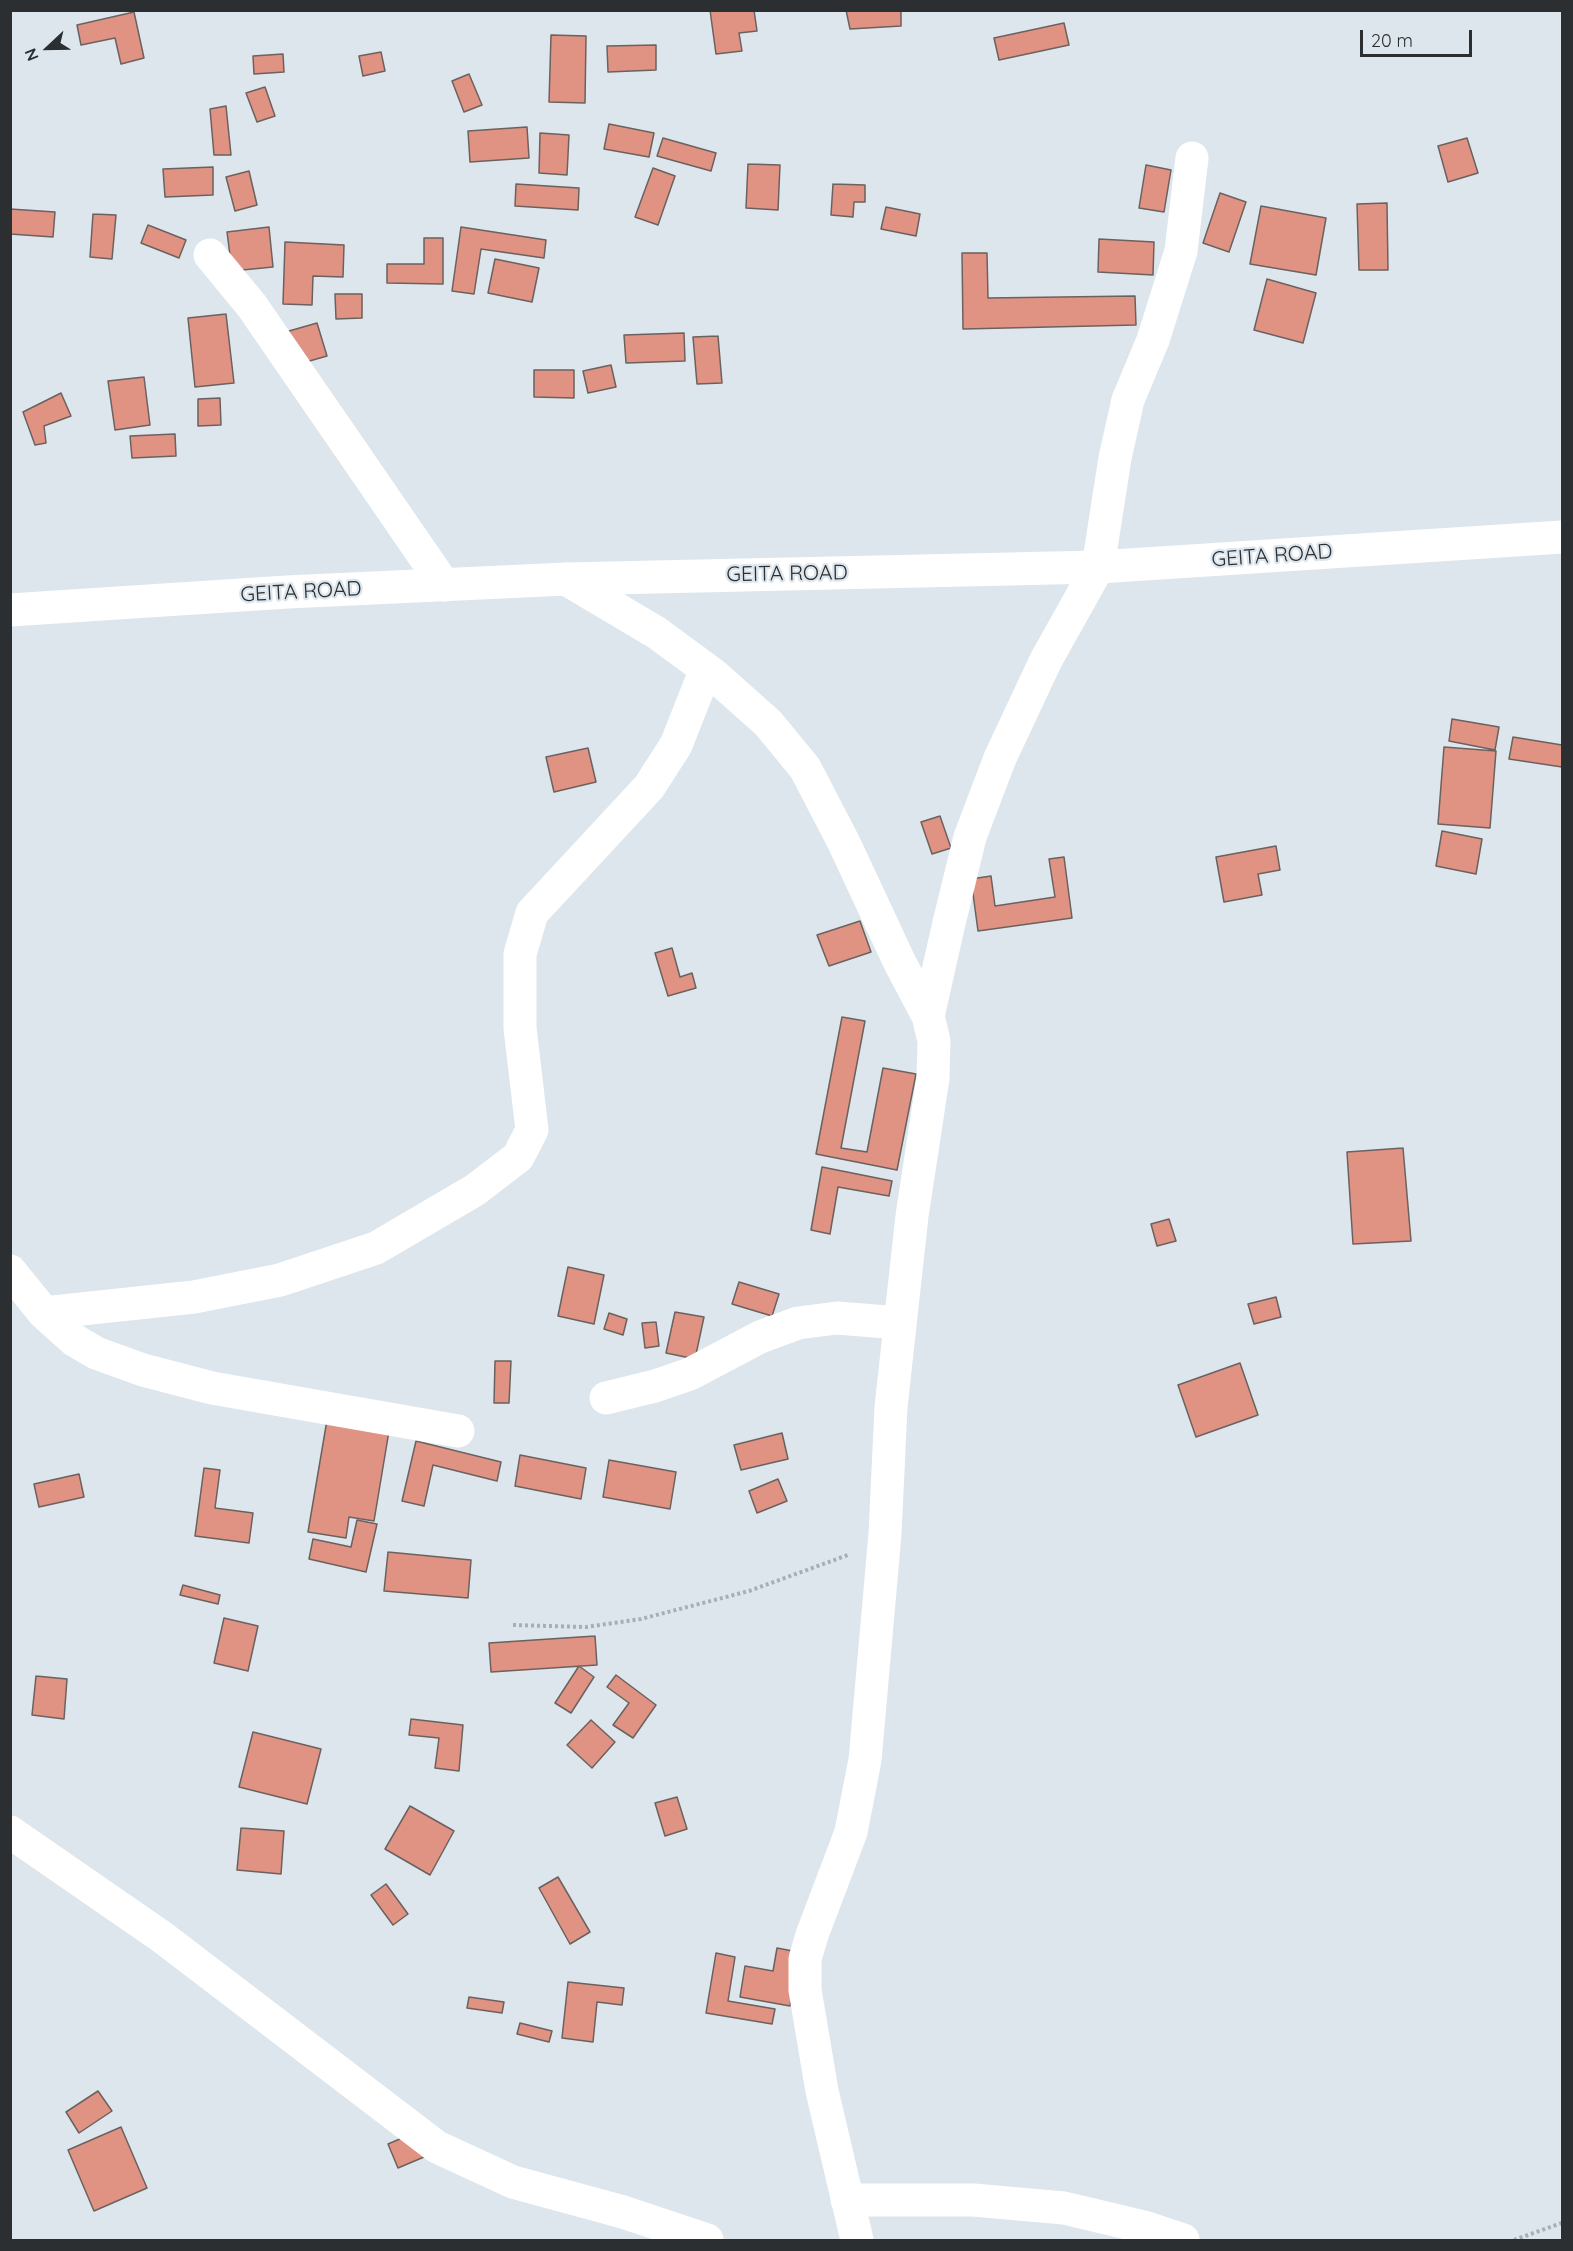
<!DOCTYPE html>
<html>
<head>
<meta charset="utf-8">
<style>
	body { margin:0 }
	#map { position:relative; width:1573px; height:2251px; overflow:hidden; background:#dde6ed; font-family:Quicksand,sans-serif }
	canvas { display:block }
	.frame { position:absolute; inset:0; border:12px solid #2b2f31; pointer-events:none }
	.north { position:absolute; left:18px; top:18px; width:60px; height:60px; -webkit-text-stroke:4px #dde6ed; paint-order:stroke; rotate:248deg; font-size:16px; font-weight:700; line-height:24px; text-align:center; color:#2b2f31 }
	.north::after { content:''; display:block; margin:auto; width:21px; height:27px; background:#2b2f31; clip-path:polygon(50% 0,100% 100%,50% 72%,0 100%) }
	.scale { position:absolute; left:1360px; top:30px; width:112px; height:27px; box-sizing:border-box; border:3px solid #2b2f31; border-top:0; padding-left:8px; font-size:18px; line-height:21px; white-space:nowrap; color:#2b2f31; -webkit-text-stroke:4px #dde6ed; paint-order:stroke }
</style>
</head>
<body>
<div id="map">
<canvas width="1573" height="2251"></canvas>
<div class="frame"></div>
<div class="north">N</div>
<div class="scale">20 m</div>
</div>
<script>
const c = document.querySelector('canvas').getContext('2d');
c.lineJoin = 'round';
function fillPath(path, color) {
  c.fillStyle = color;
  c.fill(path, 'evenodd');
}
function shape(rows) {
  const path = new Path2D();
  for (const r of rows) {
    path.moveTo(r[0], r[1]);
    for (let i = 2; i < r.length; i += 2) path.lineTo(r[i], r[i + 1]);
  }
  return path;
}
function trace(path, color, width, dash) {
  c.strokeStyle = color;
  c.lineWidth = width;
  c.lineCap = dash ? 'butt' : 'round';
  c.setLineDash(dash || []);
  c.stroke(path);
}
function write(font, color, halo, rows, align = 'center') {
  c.font = font + ' Quicksand,sans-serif';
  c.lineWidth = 4.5;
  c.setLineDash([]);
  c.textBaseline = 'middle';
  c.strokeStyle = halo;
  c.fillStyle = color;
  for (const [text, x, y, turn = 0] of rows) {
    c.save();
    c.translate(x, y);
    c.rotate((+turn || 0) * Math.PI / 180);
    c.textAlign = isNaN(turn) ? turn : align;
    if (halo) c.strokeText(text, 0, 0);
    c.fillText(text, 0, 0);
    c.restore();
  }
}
const building = shape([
	[710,10,754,10,757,31,739,33,742,51,716,54,710,10],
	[846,10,901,10,901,26,850,29,846,10],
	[134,12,144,58,121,64,115,38,81,45,77,25,134,12],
	[1064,23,1069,45,999,60,994,38,1064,23],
	[551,35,586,36,585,103,549,102,551,35],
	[656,45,656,70,608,72,607,46,656,45],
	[381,52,385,71,363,76,359,56,381,52],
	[283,54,284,72,254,74,253,56,283,54],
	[469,74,482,105,464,112,452,81,469,74],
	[265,87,275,116,257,122,246,93,265,87],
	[226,106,231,155,214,155,210,109,226,106],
	[609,124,654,133,649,157,604,149,609,124],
	[527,127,529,158,470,162,468,131,527,127],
	[540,133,569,135,567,175,539,173,540,133],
	[663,138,716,153,711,171,657,156,663,138],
	[1467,138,1478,173,1448,182,1438,146,1467,138],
	[748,164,780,165,778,210,746,208,748,164],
	[1146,165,1171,170,1164,212,1139,208,1146,165],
	[213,167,213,195,165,197,163,169,213,167],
	[653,168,675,176,658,225,635,217,653,168],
	[249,171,257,205,235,211,226,177,249,171],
	[516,184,579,188,578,210,515,206,516,184],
	[833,184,865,185,865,202,854,202,853,217,831,215,833,184],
	[1220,193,1246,202,1229,252,1203,243,1220,193],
	[1387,203,1388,270,1359,270,1357,204,1387,203],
	[1261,206,1326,218,1316,275,1250,264,1261,206],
	[886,207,920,214,916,236,881,229,886,207],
	[10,209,55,212,53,237,10,234,10,209],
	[93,214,116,215,112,259,90,257,93,214],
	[148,225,186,240,179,258,141,243,148,225],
	[269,227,273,267,232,271,227,232,269,227],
	[461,227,546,240,544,258,481,249,474,294,452,291,461,227],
	[424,238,443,238,443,284,387,283,387,264,424,264,424,238],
	[1099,239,1154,242,1153,275,1098,272,1099,239],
	[285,242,344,245,343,277,313,276,312,305,283,304,285,242],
	[962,253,987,253,988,298,1135,296,1136,325,963,329,962,253],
	[495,259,539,268,532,302,488,293,495,259],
	[1267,279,1316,293,1303,343,1254,330,1267,279],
	[335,294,362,294,362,318,336,319,335,294],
	[226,314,234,383,195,387,188,318,226,314],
	[317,323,327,356,299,364,289,331,317,323],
	[684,333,685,361,626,363,624,335,684,333],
	[718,336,722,383,697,384,693,337,718,336],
	[611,365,616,387,588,393,583,371,611,365],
	[534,370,574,370,574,398,534,397,534,370],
	[144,377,150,425,115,430,108,381,144,377],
	[61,393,71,416,44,426,46,443,35,445,23,412,61,393],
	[220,398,221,425,198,426,198,399,220,398],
	[175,434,176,456,132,458,130,436,175,434],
	[1452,719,1499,727,1495,750,1449,741,1452,719],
	[1513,737,1562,745,1562,767,1509,759,1513,737],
	[1444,747,1496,751,1490,828,1438,824,1444,747],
	[588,748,596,782,554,792,546,757,588,748],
	[940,816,951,848,932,854,921,822,940,816],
	[1442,831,1482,839,1476,874,1436,866,1442,831],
	[1276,846,1280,870,1258,874,1262,895,1224,902,1216,857,1276,846],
	[1064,857,1072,918,978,931,971,879,991,876,995,906,1055,897,1049,859,1064,857],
	[860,921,871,952,829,966,817,935,860,921],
	[672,948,680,977,692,973,696,988,668,996,655,953,672,948],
	[842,1017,865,1021,841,1148,867,1152,883,1068,916,1074,897,1170,816,1154,842,1017],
	[1403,1148,1411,1241,1353,1244,1347,1152,1403,1148],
	[822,1167,892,1181,889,1196,838,1187,830,1234,811,1230,822,1167],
	[1169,1219,1176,1241,1157,1246,1151,1224,1169,1219],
	[568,1267,604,1275,594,1324,558,1316,568,1267],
	[739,1282,779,1294,772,1316,732,1304,739,1282],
	[1276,1297,1281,1317,1254,1324,1248,1304,1276,1297],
	[675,1312,704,1317,695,1359,666,1353,675,1312],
	[609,1313,627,1319,623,1335,604,1329,609,1313],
	[656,1322,659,1346,645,1348,642,1323,656,1322],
	[495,1361,511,1361,509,1403,494,1403,495,1361],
	[1240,1363,1258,1415,1196,1437,1178,1385,1240,1363],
	[327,1420,389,1431,374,1521,349,1517,346,1538,308,1532,327,1420],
	[782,1433,788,1459,741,1470,734,1445,782,1433],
	[416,1441,501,1462,497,1481,433,1465,424,1506,402,1501,416,1441],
	[520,1455,586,1468,581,1499,515,1486,520,1455],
	[609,1460,676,1472,670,1509,603,1497,609,1460],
	[204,1468,220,1470,215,1508,253,1513,249,1543,195,1536,204,1468],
	[79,1474,84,1497,39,1507,34,1484,79,1474],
	[778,1479,787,1501,757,1513,749,1491,778,1479],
	[357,1520,377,1524,366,1572,309,1559,313,1539,351,1547,357,1520],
	[388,1552,471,1560,468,1598,384,1591,388,1552],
	[183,1585,220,1595,218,1604,180,1595,183,1585],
	[224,1618,258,1626,248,1671,214,1663,224,1618],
	[595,1636,597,1665,491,1672,489,1643,595,1636],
	[579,1666,594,1677,571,1713,555,1703,579,1666],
	[616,1675,656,1705,633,1738,613,1725,629,1703,607,1687,616,1675],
	[36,1676,67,1679,64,1719,32,1715,36,1676],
	[411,1719,463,1725,459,1771,435,1768,439,1738,409,1735,411,1719],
	[591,1720,615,1742,592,1768,567,1745,591,1720],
	[253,1732,321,1749,307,1804,239,1787,253,1732],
	[677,1797,687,1829,665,1836,655,1803,677,1797],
	[410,1806,454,1831,430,1875,385,1849,410,1806],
	[241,1828,284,1831,281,1874,237,1870,241,1828],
	[558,1877,590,1932,570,1944,539,1888,558,1877],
	[386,1884,408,1914,393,1925,371,1895,386,1884],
	[777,1948,798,1952,790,2006,740,1997,745,1966,773,1971,777,1948],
	[716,1953,735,1957,728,2001,775,2009,772,2024,706,2013,716,1953],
	[568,1982,624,1988,622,2005,597,2002,593,2042,562,2038,568,1982],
	[469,1997,504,2002,502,2013,467,2008,469,1997],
	[520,2023,552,2031,549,2042,517,2034,520,2023],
	[98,2091,112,2111,79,2133,66,2112,98,2091],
	[121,2127,147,2188,94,2211,68,2150,121,2127],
	[414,2133,424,2157,398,2168,388,2144,414,2133]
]);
const path = shape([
	[513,1625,586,1627,641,1619,749,1591,848,1555],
	[1514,2240,1562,2223]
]);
const minor = shape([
	[210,255,252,306,444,585],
	[566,579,657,633,714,675,768,723,805,768,844,843,899,961,928,1016,934,1041,933,1078,912,1216,891,1407,885,1534,865,1760,851,1832,812,1935,805,1959,805,1990,822,2091,857,2240],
	[928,1016,949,923,970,837,1000,758,1046,660,1098,567,1115,458,1128,400,1153,340,1181,251,1192,158],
	[10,1271,44,1313,74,1340,96,1353,143,1370,212,1388,458,1431],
	[44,1313,194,1297,280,1280,376,1248,475,1190,518,1157,532,1130,520,1028,520,954,532,913,649,787,676,745,706,669],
	[606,1398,655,1386,690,1374,760,1337,798,1323,837,1318,900,1323],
	[10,1832,162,1937,437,2147,513,2182,623,2212,707,2240],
	[847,2200,973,2200,1064,2208,1144,2227,1183,2240]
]);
const trunk = shape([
	[10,610,287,592,566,579,1098,567,1562,537]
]);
const streetNames = [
	["GEITA ROAD",1272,556,-4],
	["GEITA ROAD",787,574,-1],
	["GEITA ROAD",301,592,-3]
];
fillPath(building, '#e19383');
trace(building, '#6b615f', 1.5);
trace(path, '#a7afb4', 4, [3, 3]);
trace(minor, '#fff', 33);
trace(trunk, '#fff', 33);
write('21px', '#2b2f31', '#dde6ed', streetNames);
</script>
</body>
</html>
